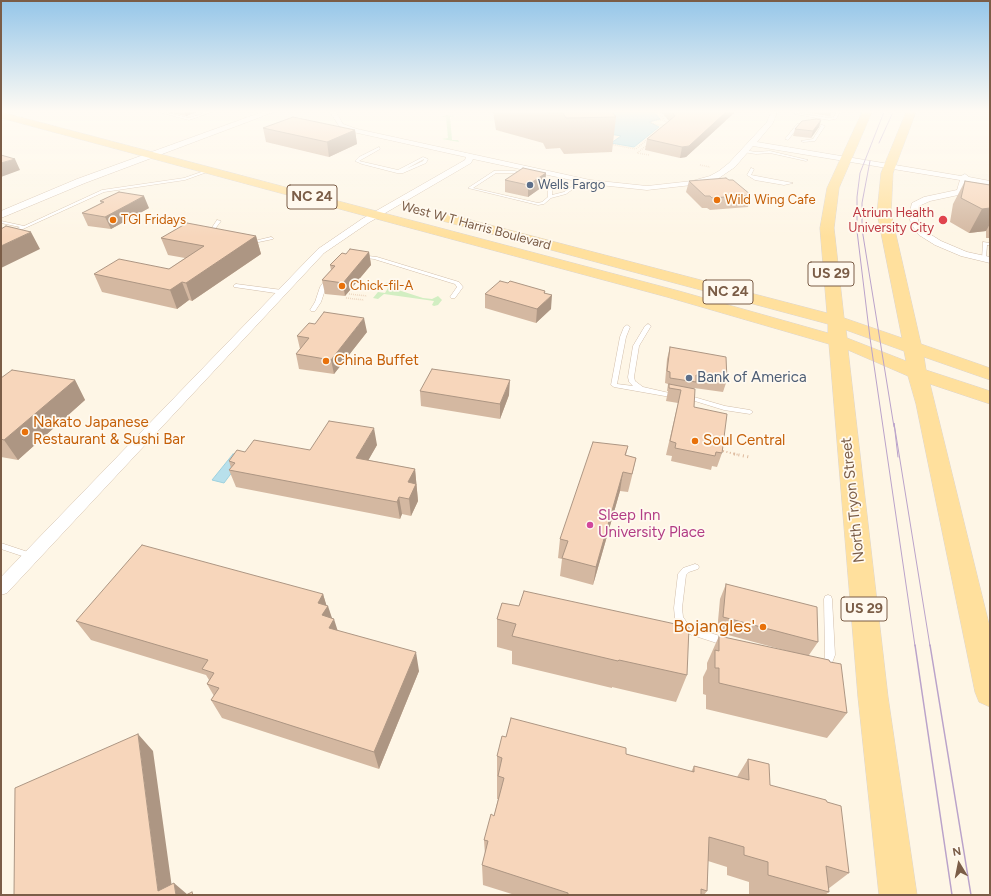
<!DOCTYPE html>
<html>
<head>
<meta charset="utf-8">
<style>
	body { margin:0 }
	#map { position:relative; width:991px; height:896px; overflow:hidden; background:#fef6e6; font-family:Figtree,sans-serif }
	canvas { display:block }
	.frame { position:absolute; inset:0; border:2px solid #7b5d47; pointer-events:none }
	.north { position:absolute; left:939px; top:844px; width:40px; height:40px; -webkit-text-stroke:3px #fff9ef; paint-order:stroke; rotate:350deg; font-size:11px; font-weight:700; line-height:16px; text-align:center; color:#7b5d47 }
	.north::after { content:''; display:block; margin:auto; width:14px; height:18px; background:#7b5d47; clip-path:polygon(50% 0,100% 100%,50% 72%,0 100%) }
</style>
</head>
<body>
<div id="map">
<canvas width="991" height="896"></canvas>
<div class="frame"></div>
<div class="north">N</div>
</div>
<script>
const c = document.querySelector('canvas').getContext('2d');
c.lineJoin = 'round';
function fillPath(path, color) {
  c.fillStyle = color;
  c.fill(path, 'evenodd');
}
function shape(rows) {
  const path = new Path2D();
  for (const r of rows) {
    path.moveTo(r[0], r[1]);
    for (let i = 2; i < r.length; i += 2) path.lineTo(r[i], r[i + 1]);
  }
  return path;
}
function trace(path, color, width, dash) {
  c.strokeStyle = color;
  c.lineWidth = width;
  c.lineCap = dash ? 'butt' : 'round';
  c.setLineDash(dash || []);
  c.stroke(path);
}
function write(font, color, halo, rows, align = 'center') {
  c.font = font + ' Figtree,sans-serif';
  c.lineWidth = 3.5;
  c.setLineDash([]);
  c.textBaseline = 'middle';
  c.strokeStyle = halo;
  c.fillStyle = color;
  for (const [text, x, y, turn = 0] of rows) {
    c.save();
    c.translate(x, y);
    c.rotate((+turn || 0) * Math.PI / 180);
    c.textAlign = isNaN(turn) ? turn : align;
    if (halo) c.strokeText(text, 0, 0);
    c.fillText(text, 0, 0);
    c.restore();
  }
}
const green = shape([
	[446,115,456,116,450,117,452,140,458,140,459,142,442,139,448,138,446,117,441,117],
	[391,281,393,283,389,287,423,298,432,299,438,296,442,300,438,305,434,306,432,305,434,301,384,294,378,299,373,298,378,292,385,293,388,288,381,285]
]);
const water = shape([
	[601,112,654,112,660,119,649,122,659,127,634,147,611,143,621,136,605,133,601,112],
	[233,454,244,456,224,483,212,480,233,454]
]);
const pathFar2 = shape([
	[658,112,664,119],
	[652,120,662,120,669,123,666,125,657,125,651,123,652,120],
	[609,144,636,149,648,139],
	[647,145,637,153,649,155],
	[700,165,710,167],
	[349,294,367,296],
	[346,298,364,300]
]);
const pathFar1 = shape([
	[723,451,739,455]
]);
const path = shape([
	[734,454,749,457]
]);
const service = shape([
	[158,112,164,112,189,118,207,112,212,112,189,120,158,112],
	[836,112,840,112,836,119,829,120,794,114,796,113,829,118,834,117,836,112],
	[814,122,825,126,815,141,803,142,801,141,813,139,821,126,814,124,799,126,788,140,785,139,797,124,814,122],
	[379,147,380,149,359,161,398,170,423,157,428,159,426,163,403,173,397,173,362,164,355,161,359,157,379,147],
	[424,159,423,161,406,169,424,159],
	[744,150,756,152,770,151,808,160,806,161,770,153,756,154,743,152,744,150],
	[751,168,754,169,751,175,793,183,784,185,755,180,747,175,751,168],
	[207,170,210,171,185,180,104,192,1,239,1,236,20,227,1,223,1,221,24,226,102,190,184,178,207,170],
	[494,171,515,171,517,172,515,173,496,173,473,188,538,203,542,202,548,197,548,188,561,175,564,176,552,188,552,195,564,192,581,180,584,181,566,194,551,198,544,204,538,205,468,188,494,171],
	[217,220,221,221,215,229,215,236,211,237,211,229,217,220],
	[271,237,273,238,273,239,254,243,248,243,246,242,248,241,254,241,271,237],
	[983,242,990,243,990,245,987,245,986,259,984,260,982,259,983,242],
	[359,255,377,257,459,282,463,287,455,298,451,298,450,297,457,287,455,284,374,259,359,257,359,255],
	[329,276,332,278,326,287,321,302,315,311,311,311,310,310,315,302,320,287,327,277,329,276],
	[236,284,282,290,285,292,282,294,234,287,234,285,236,284],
	[648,324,651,326,639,346,634,377,635,381,643,387,678,395,679,396,678,397,676,398,614,387,611,385,620,337,624,327,627,325,630,327,626,337,617,384,633,386,629,382,628,377,633,346,645,326,648,324],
	[687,395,725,406,750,410,753,412,750,414,724,410,685,398,684,397,685,396,687,395],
	[1,543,34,554,35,556,34,558,31,559,1,549,1,543],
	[695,564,698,565,699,567,698,569,689,572,686,575,682,608,683,617,688,624,695,628,729,639,731,642,729,645,726,646,689,634,682,630,675,618,674,608,678,574,683,568,695,564],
	[828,595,831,596,832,599,835,655,832,663,823,669,820,668,818,665,820,662,825,658,825,655,824,599,825,596,828,595]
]);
const minor = shape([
	[330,112,336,112,343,124,357,129,590,180,647,186,692,181,710,176,719,171,729,163,767,122,771,112,777,112,773,123,757,142,961,176,965,174,969,177,990,181,990,185,968,182,967,189,963,194,930,201,919,206,917,215,919,224,925,231,941,241,967,252,990,257,990,263,961,256,935,245,919,235,911,224,909,215,912,203,924,197,957,190,960,180,753,146,735,167,716,180,692,185,647,190,590,184,473,159,471,163,368,223,324,253,7,593,1,595,1,577,318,249,362,219,465,160,466,157,353,132,339,126,330,112]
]);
const tertiary = shape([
	[262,112,274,112,85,183,1,218,1,211,77,179,262,112]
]);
const primary = shape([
	[1,112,679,291,828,333,828,324,439,220,437,217,439,214,444,213,827,313,820,228,827,188,862,112,872,112,839,188,834,228,844,318,902,338,877,213,881,173,906,112,916,112,893,173,891,213,921,344,990,368,990,380,924,357,926,370,990,391,990,404,930,384,990,628,990,707,979,702,975,692,916,404,908,376,848,350,888,697,917,895,879,895,858,697,829,344,667,297,1,118,1,112],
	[846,330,904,351,906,361,847,338,846,330]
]);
const tramFar1 = shape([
	[884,112,860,173,857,197,857,231,870,338,915,646],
	[879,143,893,112],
	[870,161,862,203,862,229,894,427],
	[898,457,894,423,930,646]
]);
const tram = shape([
	[915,645,952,895],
	[930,645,971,895]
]);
const wall = shape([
	[168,112,197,112,186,116],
	[493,112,612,112,616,117,612,152,564,154,560,148,546,149,543,143,496,130],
	[661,112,734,112,734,113,686,157,680,158,645,150,647,139,669,121],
	[809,112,832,112,830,116,809,113],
	[821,120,819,127,811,138,793,136,795,129],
	[263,128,355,130,357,144,329,157,266,142],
	[546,173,545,185,528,197,505,192,505,180],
	[729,180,751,195,748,207,710,210,707,208,702,208,686,192,689,181],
	[965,181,990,185,990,238,986,238,986,231,969,233,950,222,953,204],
	[100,201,149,208,111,229,88,226,82,213,101,203],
	[256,236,261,254,192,301,189,300,177,309,102,292,94,274,169,269,185,258,168,255,161,238],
	[369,252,371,265,345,296,325,294,322,280,331,270,330,265,346,254],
	[508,283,545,291,545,293,551,309,536,323,485,308,485,294],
	[367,332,334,374,299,369,296,354,300,349,297,336],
	[670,347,727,380,723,392,694,388,694,407,722,453,717,467,712,466,711,470,671,461,672,456,666,455,678,403,666,401,668,391,667,391,668,384,665,383,667,359],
	[1,378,75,380,85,400,18,460,1,457],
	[420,391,509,395,500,419,421,406],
	[377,445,368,460,415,469,418,501,411,516,402,514,400,519,236,487,229,470,231,468,229,461,245,452,310,450],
	[628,446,626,455,636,458,632,476,628,492,620,491,593,585,560,576,562,559,558,558,560,539],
	[726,584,818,642,809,655,847,713,827,738,706,709,706,695,703,694,703,677,707,669,707,663,719,636,791,652,717,632,720,599],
	[323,594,326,605,337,630,419,671,379,769,222,718,211,700,214,696,207,684,209,680,206,675,91,640,76,621],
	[502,603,687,675,676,702,612,687,612,688,512,664,512,651,497,647,497,619],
	[506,737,626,754,691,772,694,766,737,777,748,759,770,785,849,873,828,889,829,892,825,895,754,895,749,894,749,882,727,875,727,867,708,861,707,891,704,895,515,895,483,885,482,865,485,855,484,840,494,816,498,799,497,799,497,756]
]);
const shadedWall = shape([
	[185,112,197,112,186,116],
	[726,112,734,112,734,113,686,157,680,158,682,147],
	[821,120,819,127,811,138,813,131],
	[355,130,357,144,329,157,327,142],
	[15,159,20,170,1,177,1,163],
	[546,173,545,185,528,197,528,185],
	[144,196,149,208,111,229,105,217],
	[990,208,990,224,986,231,969,233,982,209],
	[31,232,40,249,1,268,1,246],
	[256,236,261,254,192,301,186,283],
	[369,252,371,265,345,296,343,283],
	[182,282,189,300,177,309,170,290],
	[545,291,545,302,552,295,551,309,536,323,537,309,544,293],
	[364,318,367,332,334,374,331,360],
	[75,380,85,400,18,460,4,440],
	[510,380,509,395,500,419,500,404],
	[374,428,377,445,360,475,356,458],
	[415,469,418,501,411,516,409,499,408,482],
	[623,472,620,491,593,585,596,567],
	[399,497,402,514,400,519,397,502],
	[323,594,327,607,328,606,333,621,334,619,340,638,329,635,318,603],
	[416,652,419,671,379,769,374,752],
	[138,734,153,751,173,895,158,891],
	[174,883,188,895,176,895]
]);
const building = shape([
	[547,112,612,112,616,117,566,118,563,113,548,113,547,112],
	[672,112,726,112,689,146,682,147,647,139,675,116,672,112],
	[293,117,355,130,327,142,263,128,293,117],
	[816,119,821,120,813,131,795,129,802,121,816,119],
	[1,155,15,159,1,163,1,155],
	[523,168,546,173,528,185,505,180,523,168],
	[726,178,729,180,733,180,751,195,712,198,710,196,705,196,689,181,726,178],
	[965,181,990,185,990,208,982,209,961,198,965,181],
	[119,192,144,196,105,217,82,213,104,202,100,201,119,192],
	[187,223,256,236,186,283,182,282,170,290,94,274,119,259,169,269,204,246,161,238,187,223],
	[6,226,31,232,1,246,1,229,6,226],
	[350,249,369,252,343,283,322,280,335,266,330,265,342,253,346,254,350,249],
	[500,281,508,283,510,281,545,291,544,293,552,295,537,309,485,294,500,281],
	[324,312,364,318,331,360,296,354,309,338,297,336,309,323,315,324,324,312],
	[670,347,726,357,727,380,696,375,696,382,670,378,670,372,667,371,670,347],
	[432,369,510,380,500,404,420,391,432,369],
	[12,370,75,380,4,440,1,439,1,378,12,370],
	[669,384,695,389,694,407,727,414,722,453,716,452,715,456,675,448,676,443,670,441,681,390,669,388,669,384],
	[329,421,374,428,356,458,415,469,408,482,416,484,409,499,399,497,397,502,229,470,235,463,229,461,237,450,245,452,254,440,310,450,329,421],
	[593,442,628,446,625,455,636,458,632,474,623,472,596,567,562,558,568,541,560,539,593,442],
	[142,545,323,594,318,603,328,606,322,615,334,619,329,628,416,652,374,752,211,700,219,688,207,684,214,673,202,669,208,660,76,621,142,545],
	[726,584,817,607,818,642,723,617,726,584],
	[524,591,689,627,687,675,619,660,618,661,512,636,516,624,497,619,502,603,519,606,524,591],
	[719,636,829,660,830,662,841,664,847,713,719,683,719,668,715,668,715,650,719,651,719,636],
	[511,718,626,748,626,754,694,772,694,766,749,780,748,759,769,764,770,785,826,800,827,802,841,806,849,873,826,866,829,892,768,875,768,862,744,855,744,847,709,837,707,891,701,889,701,895,568,895,568,893,482,865,488,841,484,840,491,814,494,816,504,778,498,776,502,758,497,756,502,736,506,737,511,718],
	[138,734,158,891,174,883,176,895,14,895,15,788,138,734],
	[192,892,193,895,186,895,192,892]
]);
const markers = [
	[530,185,4,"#5c6f8a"],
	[717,200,4,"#e8710a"],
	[113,220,4,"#e8710a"],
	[943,220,5,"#e0444e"],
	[342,286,4,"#e8710a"],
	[326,361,4,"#e8710a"],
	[689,378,4,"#5c6f8a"],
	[25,432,4,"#e8710a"],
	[695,441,4,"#e8710a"],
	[590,525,4,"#d1479c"],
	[763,627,4,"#e8710a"]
];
const farServicenames = [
	["Wells Fargo",538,185]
];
const farFoodnames = [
	["Wild Wing Cafe",725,200],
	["TGI Fridays",121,220],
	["Chick-fil-A",350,286]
];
const farHealthnames = [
	["Atrium Health",934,213],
	["University City",934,228]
];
const farStreetnames = [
	["West W T Harris Boulevard",476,226,15]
];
const shields = [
	[312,197,50],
	[831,274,46],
	[728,292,50],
	[864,609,46]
];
const shieldNames = [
	["NC 24",312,197],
	["US 29",831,274],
	["NC 24",728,292],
	["US 29",864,609]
];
const foodNames = [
	["China Buffet",334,361],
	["Nakato Japanese",33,423],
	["Restaurant & Sushi Bar",33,440],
	["Soul Central",703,441]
];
const serviceNames = [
	["Bank of America",697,378]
];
const streetNames = [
	["North Tryon Street",853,500,-96]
];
const hotelNames = [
	["Sleep Inn",598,516],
	["University Place",598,533]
];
const nearFoodnames = [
	["Bojangles'",755,627]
];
fillPath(green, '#d2eec2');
fillPath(water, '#b8e0eb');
trace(water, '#9dd0de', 1);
trace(service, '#d2beaa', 1);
trace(minor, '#d2beaa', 1);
trace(tertiary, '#d2beaa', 1);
trace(primary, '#ddd5cf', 1);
trace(pathFar2, '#ddb99d', 1.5, [0.5, 1.5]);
trace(pathFar1, '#ddb99d', 2, [1, 2.5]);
trace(path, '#ddb99d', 3, [1, 3.5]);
fillPath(service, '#fff');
fillPath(minor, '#fff');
fillPath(tertiary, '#fff');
fillPath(primary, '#ffe09d');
trace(tramFar1, '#baa2ca', 1);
trace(tram, '#baa2ca', 1.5);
fillPath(wall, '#d4b8a1');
fillPath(shadedWall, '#ad9683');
fillPath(building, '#f7d6bb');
trace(building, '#ad9683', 1);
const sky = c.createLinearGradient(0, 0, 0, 237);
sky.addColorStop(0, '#95c6e9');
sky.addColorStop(0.47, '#fffbf4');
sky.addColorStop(1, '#fffbf400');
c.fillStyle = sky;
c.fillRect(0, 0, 991, 237);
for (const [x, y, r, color] of markers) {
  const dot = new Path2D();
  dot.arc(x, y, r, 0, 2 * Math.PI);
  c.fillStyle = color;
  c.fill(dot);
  trace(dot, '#fff9ef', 1.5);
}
write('13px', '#4e5e75', '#fff9ef', farServicenames, 'left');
write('13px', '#c56008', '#fff9ef', farFoodnames, 'left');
write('13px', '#be3a42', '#fff9ef', farHealthnames, 'right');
write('13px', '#7b5d47', '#fff9ef', farStreetnames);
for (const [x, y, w] of shields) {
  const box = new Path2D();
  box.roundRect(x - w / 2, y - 12, w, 24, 3);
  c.fillStyle = '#fff9ef';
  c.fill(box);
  trace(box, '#7b5d47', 1);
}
write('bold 14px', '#7b5d47', null, shieldNames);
write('15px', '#c56008', '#fff9ef', foodNames, 'left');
write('15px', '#4e5e75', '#fff9ef', serviceNames, 'left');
write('15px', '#7b5d47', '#fff9ef', streetNames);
write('15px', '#b23c85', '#fff9ef', hotelNames, 'left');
write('18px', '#c56008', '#fff9ef', nearFoodnames, 'right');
</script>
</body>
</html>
